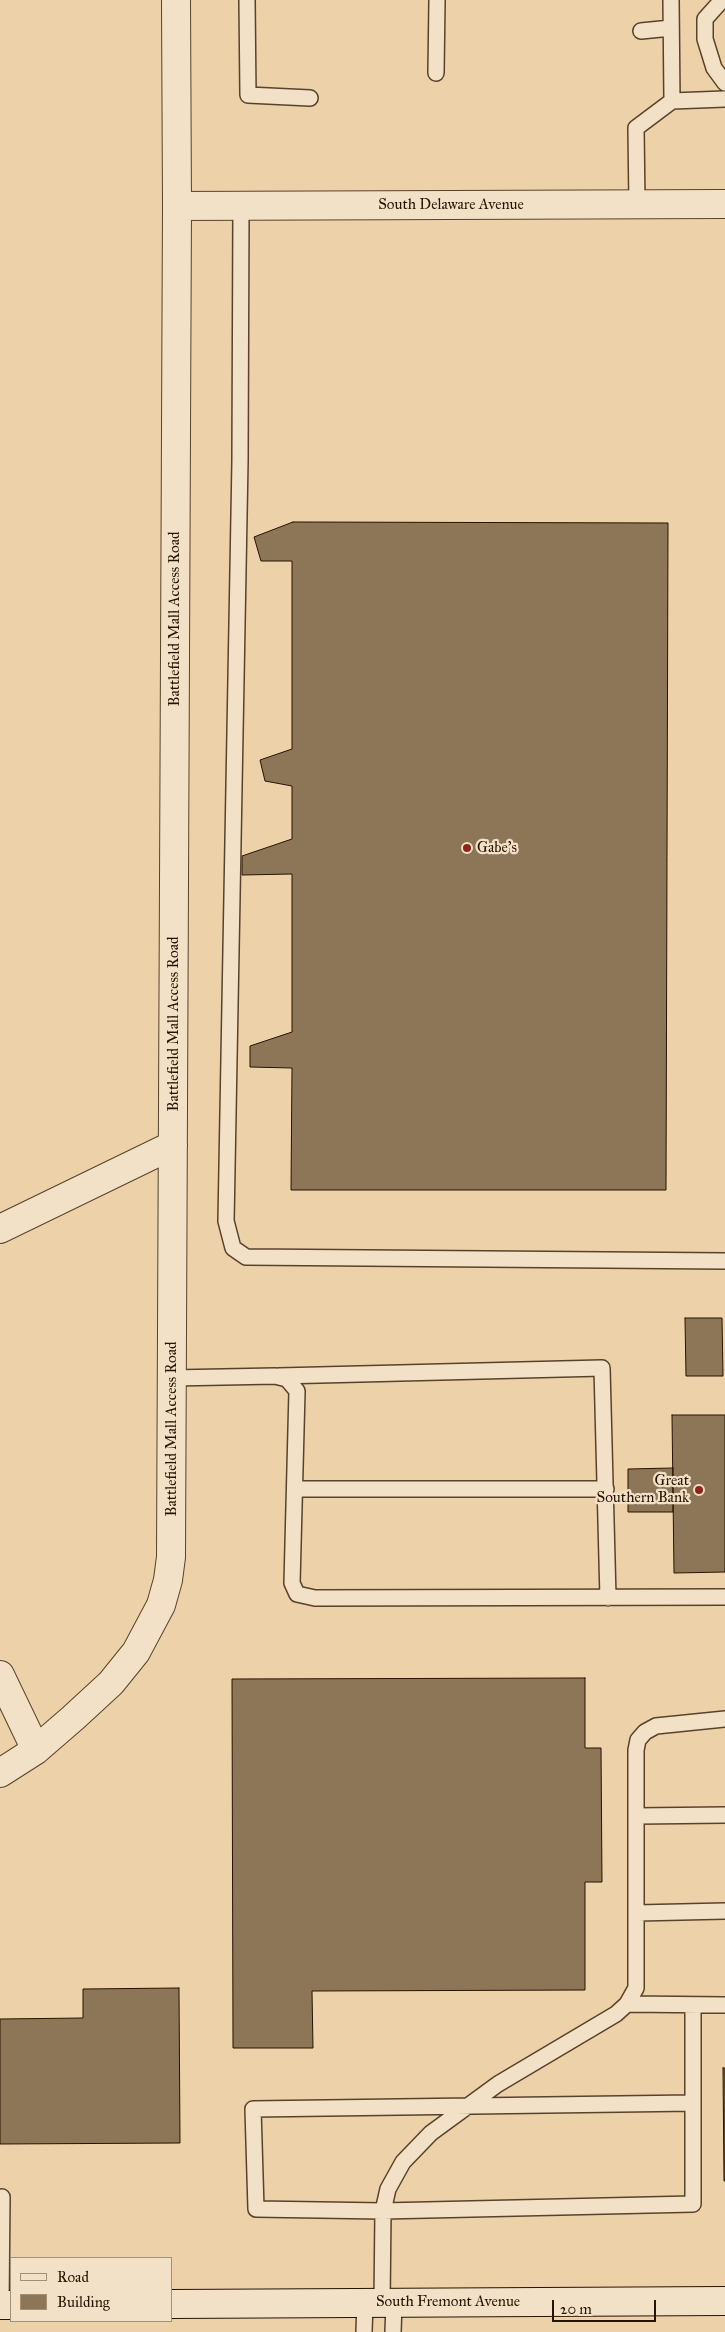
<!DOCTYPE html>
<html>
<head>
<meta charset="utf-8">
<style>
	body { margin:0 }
	#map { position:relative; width:725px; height:2332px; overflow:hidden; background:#ecd1a9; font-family:"IM FELL Great Primer",serif }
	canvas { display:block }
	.legend { position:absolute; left:10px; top:2257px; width:162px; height:65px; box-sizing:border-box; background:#f3e1c7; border:1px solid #a18f78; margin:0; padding:6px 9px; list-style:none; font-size:15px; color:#261301 }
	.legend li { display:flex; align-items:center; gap:10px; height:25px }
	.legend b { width:25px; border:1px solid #a18f78 }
	.scale { position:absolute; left:552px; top:2300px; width:104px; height:22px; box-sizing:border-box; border:2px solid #261301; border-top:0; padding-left:6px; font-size:15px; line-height:18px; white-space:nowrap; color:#261301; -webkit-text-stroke:4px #f3e1c7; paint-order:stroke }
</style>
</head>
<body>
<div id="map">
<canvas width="725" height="2332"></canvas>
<ul class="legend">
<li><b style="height:6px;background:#f3e1c7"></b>Road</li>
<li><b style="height:14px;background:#8d7658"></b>Building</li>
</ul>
<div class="scale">20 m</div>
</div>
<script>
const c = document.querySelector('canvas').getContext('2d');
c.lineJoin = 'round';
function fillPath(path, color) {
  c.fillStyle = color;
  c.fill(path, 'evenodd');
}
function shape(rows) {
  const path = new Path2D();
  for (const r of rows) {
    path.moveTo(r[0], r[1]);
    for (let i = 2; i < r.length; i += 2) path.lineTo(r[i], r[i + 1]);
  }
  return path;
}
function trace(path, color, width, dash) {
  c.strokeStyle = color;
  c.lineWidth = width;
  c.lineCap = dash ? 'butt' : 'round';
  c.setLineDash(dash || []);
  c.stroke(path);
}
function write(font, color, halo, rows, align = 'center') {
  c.font = font + ' "IM FELL Great Primer",serif';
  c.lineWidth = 4.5;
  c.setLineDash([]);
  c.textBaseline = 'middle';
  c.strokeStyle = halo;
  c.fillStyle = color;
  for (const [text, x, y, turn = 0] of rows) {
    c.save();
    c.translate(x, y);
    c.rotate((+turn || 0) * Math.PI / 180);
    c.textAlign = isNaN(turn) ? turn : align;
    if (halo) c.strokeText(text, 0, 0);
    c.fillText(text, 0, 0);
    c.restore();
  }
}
const building = shape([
	[293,522,668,523,666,1190,291,1190,292,1068,250,1067,250,1046,292,1032,292,874,242,875,242,856,292,839,292,786,265,781,260,760,292,749,292,561,261,561,254,537,293,522],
	[685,1318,722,1318,723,1376,686,1376,685,1318],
	[672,1415,725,1415,725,1572,674,1573,672,1415],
	[673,1468,673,1512,628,1512,628,1469,673,1468],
	[585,1678,585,1748,601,1748,602,1882,585,1882,585,1990,312,1991,313,2048,233,2048,232,1679,585,1678],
	[179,1988,180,2143,0,2144,0,2019,83,2018,83,1989,179,1988],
	[723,2068,725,2068,725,2181,724,2181,723,2068]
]);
const service = shape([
	[247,0,248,95,310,98],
	[671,0,672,101,725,99],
	[722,0,705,19,705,39,714,68,725,83],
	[641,31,671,28],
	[436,73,437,0],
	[637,205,636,128,672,101],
	[241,206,240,461,226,1221,233,1248,246,1257,725,1261],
	[279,1376,602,1368,608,1598],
	[172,1378,275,1376,287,1379,297,1391,292,1583,297,1594,315,1598,725,1597],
	[295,1489,606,1489],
	[637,1816,725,1815],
	[637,1913,725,1911],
	[627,2004,725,2005],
	[693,2103,253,2109,256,2209,383,2211,693,2204,693,2005],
	[382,2303,383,2211,388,2189,403,2162,431,2133,498,2084,616,2014,627,2004,636,1988,636,1750,638,1740,645,1732,656,1726,725,1719],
	[1,2305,2,2197],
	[364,2332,365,2303],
	[393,2332,394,2303]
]);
const minor = shape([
	[177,206,725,204],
	[0,1229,173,1145],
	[0,1675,36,1750],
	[0,1773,36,1750,73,1718,111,1683,136,1652,161,1605,168,1580,171,1557,177,206,176,0]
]);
const secondary = shape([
	[171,2304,725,2301],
	[0,2305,11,2305]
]);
const markers = [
	[467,848,5,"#8f2418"],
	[699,1490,5,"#8f2418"]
];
const streetNames = [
	["South Delaware Avenue",451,205],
	["Battlefield Mall Access Road",175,619,-90],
	["Battlefield Mall Access Road",174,1024,-90],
	["Battlefield Mall Access Road",172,1429,-90],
	["South Fremont Avenue",448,2302]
];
const poiNames = [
	["Gabe's",477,848],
	["Great",689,1481,"right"],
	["Southern Bank",689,1498,"right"]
];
fillPath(building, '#8d7658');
trace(building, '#261301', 1);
trace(service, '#58422b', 18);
trace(minor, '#58422b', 30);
trace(secondary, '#261301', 30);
trace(service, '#f3e1c7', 15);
trace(minor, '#f3e1c7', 28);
trace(secondary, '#f3e1c7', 28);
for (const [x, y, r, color] of markers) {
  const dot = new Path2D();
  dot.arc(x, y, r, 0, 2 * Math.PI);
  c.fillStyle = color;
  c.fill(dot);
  trace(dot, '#f3e1c7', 2);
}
write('15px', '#261301', '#f3e1c7', streetNames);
write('15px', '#261301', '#f3e1c7', poiNames, 'left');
</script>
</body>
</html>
